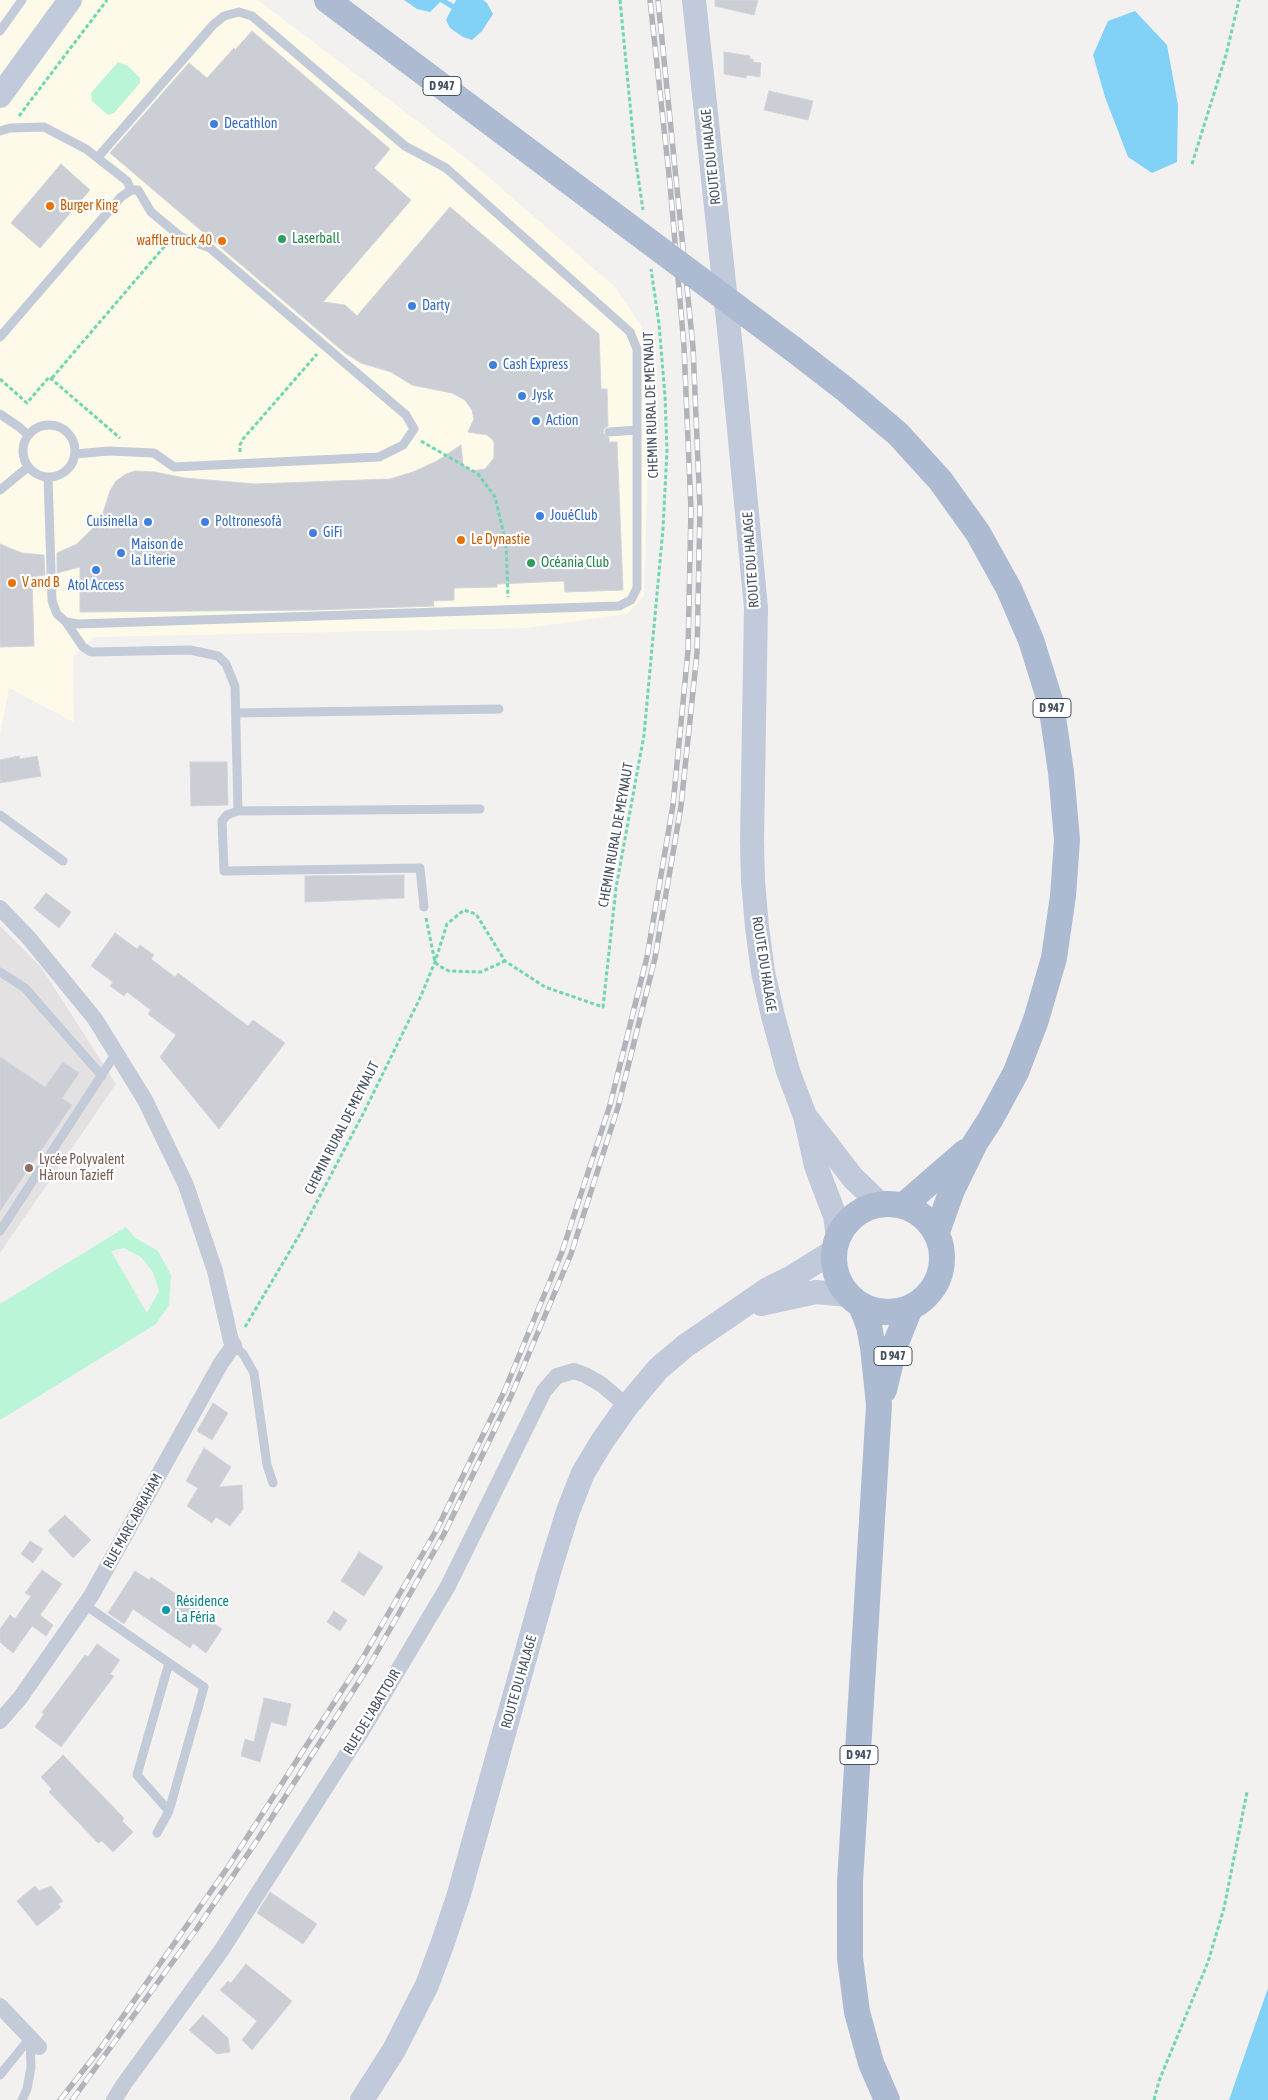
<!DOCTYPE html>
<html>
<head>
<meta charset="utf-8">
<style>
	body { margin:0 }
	canvas { display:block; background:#f3f0f0 }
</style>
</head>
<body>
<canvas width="1268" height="2100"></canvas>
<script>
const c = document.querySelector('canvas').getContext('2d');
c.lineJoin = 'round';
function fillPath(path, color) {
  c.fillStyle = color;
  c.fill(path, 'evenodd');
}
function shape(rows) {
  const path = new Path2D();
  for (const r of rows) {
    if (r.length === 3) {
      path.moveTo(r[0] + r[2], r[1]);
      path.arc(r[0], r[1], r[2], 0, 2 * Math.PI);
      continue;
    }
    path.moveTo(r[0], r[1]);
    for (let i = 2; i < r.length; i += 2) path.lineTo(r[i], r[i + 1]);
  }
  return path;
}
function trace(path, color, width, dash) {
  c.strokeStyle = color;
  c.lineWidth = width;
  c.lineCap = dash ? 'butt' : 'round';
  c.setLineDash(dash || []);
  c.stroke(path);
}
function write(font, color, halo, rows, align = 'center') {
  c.font = font + ' "Asap Condensed",sans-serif';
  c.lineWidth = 4.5;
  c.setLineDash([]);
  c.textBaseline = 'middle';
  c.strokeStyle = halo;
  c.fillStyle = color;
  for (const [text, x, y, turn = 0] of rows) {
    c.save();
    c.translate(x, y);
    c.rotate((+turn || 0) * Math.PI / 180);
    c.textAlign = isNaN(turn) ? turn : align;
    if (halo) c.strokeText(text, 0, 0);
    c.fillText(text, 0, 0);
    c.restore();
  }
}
const commercial = shape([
	[0,0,258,0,471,162,615,287,642,327,650,380,644,596,627,614,527,628,94,637,73,657,74,722,9,688,0,735]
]);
const education = shape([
	[0,926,41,967,116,1084,0,1253]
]);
const green = shape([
	[118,62,128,66,140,78,140,83,114,113,108,115,92,101,91,93],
	[126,1227,134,1237,158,1251,171,1275,169,1305,156,1324,0,1420,0,1304],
	[124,1248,141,1257,153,1272,159,1291,147,1313,111,1251]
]);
const water = shape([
	[404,0,442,0,430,12,417,9],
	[456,0,483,0,487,3,493,14,482,31,472,40,463,37,450,28,446,20],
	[1135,11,1167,45,1178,105,1177,162,1152,173,1128,157,1105,97,1093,55,1108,21],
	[1268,1988,1268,2100,1229,2100]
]);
const stream = shape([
	[442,0,452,6]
]);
const building = shape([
	[715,0,758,0,754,15,715,6,715,0],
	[252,31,390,149,374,168,411,200,323,302,345,305,357,316,450,207,599,334,601,389,607,389,608,426,604,429,603,433,609,438,609,442,617,442,623,590,565,592,564,581,497,584,497,587,454,588,454,600,433,601,434,606,313,610,80,612,80,567,57,573,57,553,77,544,92,529,102,516,110,491,116,481,126,474,135,471,155,472,185,478,255,484,390,479,413,472,437,461,461,445,463,465,472,471,485,469,494,458,494,441,487,435,468,432,474,419,472,410,465,400,452,393,412,385,391,372,361,363,345,353,110,153,189,63,207,78,234,48,235,50,252,31],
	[724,52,750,56,750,59,753,59,753,62,761,63,760,77,747,75,746,78,724,74,724,52],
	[769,91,813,101,808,120,764,110,769,91],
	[61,164,90,190,40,248,11,223,61,164],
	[0,544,22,553,44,555,45,575,32,577,34,646,0,647,0,544],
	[19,756,20,759,37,756,41,776,0,783,0,760,19,756],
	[190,762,227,762,228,805,191,806,190,762],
	[404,875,404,898,305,902,305,876,404,875],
	[46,893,71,912,59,928,34,908,46,893],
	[115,933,137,949,140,945,154,955,151,959,175,977,178,973,248,1026,253,1020,285,1043,219,1129,160,1057,176,1035,148,1014,151,1010,127,992,124,996,110,986,113,982,91,966,115,933],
	[0,1057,45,1087,63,1062,79,1073,62,1098,72,1105,0,1211,0,1057],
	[213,1403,228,1413,212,1440,197,1431,213,1403],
	[204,1448,231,1467,219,1487,242,1485,243,1509,230,1526,216,1517,212,1523,187,1506,198,1488,186,1481,204,1448],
	[65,1515,91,1540,73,1558,48,1531,65,1515],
	[30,1541,43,1549,33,1563,21,1554,30,1541],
	[359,1552,383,1567,364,1596,341,1581,359,1552],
	[42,1570,62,1584,40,1615,53,1625,46,1636,32,1626,13,1653,0,1642,0,1629,10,1615,15,1619,31,1596,25,1593,42,1570],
	[135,1571,149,1580,151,1577,210,1617,209,1620,222,1629,206,1653,193,1643,190,1648,133,1609,124,1624,108,1613,135,1571],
	[334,1611,347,1620,340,1631,327,1622,334,1611],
	[97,1644,120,1660,110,1674,114,1676,61,1747,35,1727,44,1714,42,1712,47,1706,85,1655,88,1657,97,1644],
	[264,1698,291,1704,286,1726,271,1722,260,1762,241,1756,245,1739,254,1742,264,1698],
	[63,1755,124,1818,122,1821,133,1832,113,1852,102,1841,98,1843,49,1792,52,1789,41,1777,63,1755],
	[35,1886,39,1891,51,1886,63,1901,58,1904,61,1907,37,1926,17,1901,35,1886],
	[270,1892,317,1924,303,1944,257,1913,270,1892],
	[246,1964,292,2001,252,2050,242,2040,257,2021,220,1990,228,1981,231,1983,246,1964],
	[203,2015,228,2038,230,2052,217,2054,189,2030,203,2015]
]);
const path = shape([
	[620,0,635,156,643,210],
	[19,116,107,0],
	[1192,164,1226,55,1239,0],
	[52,378,169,241],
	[0,379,27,403,49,377,120,438],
	[421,441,478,474,495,497,506,543,508,597],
	[240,452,240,445,243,439,317,354],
	[426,918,435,962,439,966,449,971,481,972,505,961],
	[245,1327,300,1234,365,1110,420,998,435,962,447,924,464,910,476,914,505,961,545,987,603,1007,616,888,644,735,663,529,667,450,665,396,659,324,651,269],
	[1154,2100,1159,2081,1208,1962,1224,1908,1247,1792]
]);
const lane = shape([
	[0,31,22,0],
	[0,131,10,128,44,127,86,149,127,181,131,190,138,190,151,212,181,237,210,248,406,415,414,429,403,445,379,457,174,467,154,453,109,451,75,454],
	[0,337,121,197,131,190],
	[0,414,19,427,28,435],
	[49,451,26],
	[609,432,637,430],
	[48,477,52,601,57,614,66,622,78,624,619,606,631,600,637,588,637,349,630,332,446,168,405,146,252,16,239,12,224,16,213,25,98,157],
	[0,490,28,467],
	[66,622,83,647,91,652,190,650,218,656,226,664,235,686,238,811,227,815,222,821,224,871,420,868,424,907],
	[236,713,499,709],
	[238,811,480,809],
	[0,815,63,861],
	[0,972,25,988,102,1076],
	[0,1231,116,1053],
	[234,1345,243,1354,254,1373,267,1465,273,1483],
	[85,1605,204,1687,169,1811,157,1833],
	[169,1811,137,1775,169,1663],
	[0,2075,30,2038],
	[22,2100,27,2089,31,2067,30,2039]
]);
const street = shape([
	[0,908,28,937,95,1019,145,1100,186,1185,215,1271,231,1341,234,1345,221,1363,91,1596,20,1698,0,1721],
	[0,2006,39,2047],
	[114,2100,124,2084,221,1951,363,1729,448,1586,544,1391,557,1376,574,1371,585,1375,601,1384,627,1406]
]);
const secondary = shape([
	[694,0,734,377,756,608,752,840,753,881,757,927,763,972,773,1016,788,1071,805,1116,816,1166,835,1216,838,1237],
	[0,96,70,0],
	[809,1121,853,1178,880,1204],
	[761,1304,816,1292,848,1295],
	[362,2100,394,2050,427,1985,442,1945,459,1894,549,1572,568,1511,583,1473,603,1440,627,1406,658,1369,685,1346,768,1289,792,1277,834,1251]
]);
const primary = shape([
	[327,0,623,222],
	[793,349,846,390,898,434,940,480,978,533,1009,589,1031,640,1051,704,1061,772,1067,840,1063,896,1054,958,1036,1020,1016,1072,990,1120,975,1143,952,1190,937,1232],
	[888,1258,54],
	[904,1205,965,1152],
	[861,1305,869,1326,873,1347,879,1405,850,1882,850,1958,857,2012,871,2063,887,2100],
	[884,1390,895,1345,910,1308]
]);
const rail = shape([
	[60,2100,100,2049,228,1867,361,1661,437,1529,504,1392,562,1252,610,1105,647,957,673,805,688,651,691,509,684,347,670,184,650,0],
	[72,2100,196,1930,258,1839,369,1666,444,1534,511,1396,571,1254,618,1107,655,958,681,806,697,653,700,508,693,347,658,0]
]);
const primaryBridge = shape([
	[623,222,793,349]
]);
const markers = [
	[214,124,5,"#3f7fe0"],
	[50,206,5,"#e8710a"],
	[282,239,5,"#2e9e5b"],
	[222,241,5,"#e8710a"],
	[412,306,5,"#3f7fe0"],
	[493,365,5,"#3f7fe0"],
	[522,396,5,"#3f7fe0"],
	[536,421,5,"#3f7fe0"],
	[540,516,5,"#3f7fe0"],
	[148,522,5,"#3f7fe0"],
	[205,522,5,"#3f7fe0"],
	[313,533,5,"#3f7fe0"],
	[461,540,5,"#e8710a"],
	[121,553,5,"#3f7fe0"],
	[531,563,5,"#2e9e5b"],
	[96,570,5,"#3f7fe0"],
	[12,583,5,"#e8710a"],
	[29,1168,5,"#8d6e63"],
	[166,1610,5,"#0f9aa8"]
];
const shields = [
	[442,86,38],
	[1052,708,38],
	[893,1356,38],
	[859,1755,38]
];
const shieldNames = [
	["D 947",442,86],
	["D 947",1052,708],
	["D 947",893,1356],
	["D 947",859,1755]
];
const shopNames = [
	["Decathlon",224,124],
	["Darty",422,306],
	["Cash Express",503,365],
	["Jysk",532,396],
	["Action",546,421],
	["JouéClub",550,516],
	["Cuisinella",138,522,"right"],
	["Poltronesofà",215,522],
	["GiFi",323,533],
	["Maison de",131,545],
	["la Literie",131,561],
	["Atol Access",96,586,"center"]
];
const streetNames = [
	["ROUTE DU HALAGE",711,157,-96],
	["CHEMIN RURAL DE MEYNAUT",651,405,-92],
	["ROUTE DU HALAGE",751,560,-94],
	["CHEMIN RURAL DE MEYNAUT",616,835,-80],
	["ROUTE DU HALAGE",764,964,81],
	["CHEMIN RURAL DE MEYNAUT",342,1128,-63],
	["RUE MARC ABRAHAM",133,1521,-61],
	["ROUTE DU HALAGE",519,1682,-74],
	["RUE DE L'ABATTOIR",372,1712,-59]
];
const foodNames = [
	["Burger King",60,206],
	["waffle truck 40",212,241,"right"],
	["Le Dynastie",471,540],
	["V and B",22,583]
];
const leisureNames = [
	["Laserball",292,239],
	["Océania Club",541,563]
];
const educationNames = [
	["Lycée Polyvalent",39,1160],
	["Hàroun Tazieff",39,1176]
];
const cultureNames = [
	["Résidence",176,1602],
	["La Féria",176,1618]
];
fillPath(commercial, '#fefae9');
fillPath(education, '#e4e1e2');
fillPath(green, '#baf5d8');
fillPath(water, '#82d1f7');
trace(stream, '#82d1f7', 5);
fillPath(building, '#ccced6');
trace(building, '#d4d5dd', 1);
trace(path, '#6ed7af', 3, [4, 2.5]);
trace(lane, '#c2cbd7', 9);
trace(street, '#c2cbd7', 16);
trace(secondary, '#c1cadb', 24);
trace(primary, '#adbbd2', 26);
trace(rail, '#b2b4bc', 5.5);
trace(rail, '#fff', 4, [11]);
trace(primaryBridge, '#adbbd2', 26);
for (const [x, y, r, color] of markers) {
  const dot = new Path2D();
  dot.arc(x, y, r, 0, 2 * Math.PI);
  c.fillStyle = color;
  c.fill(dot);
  trace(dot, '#fff', 2);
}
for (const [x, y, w] of shields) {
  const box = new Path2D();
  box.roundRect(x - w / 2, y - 9.5, w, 19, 4);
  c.fillStyle = '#fff';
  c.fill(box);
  trace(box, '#465160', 1);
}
write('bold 12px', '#465160', null, shieldNames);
write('14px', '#366cbe', '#fff', shopNames, 'left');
write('14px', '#465160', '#fff', streetNames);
write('14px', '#c56008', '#fff', foodNames, 'left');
write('14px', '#27864d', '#fff', leisureNames, 'left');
write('14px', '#785e54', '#fff', educationNames, 'left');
write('14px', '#0d838f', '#fff', cultureNames, 'left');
</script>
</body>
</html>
